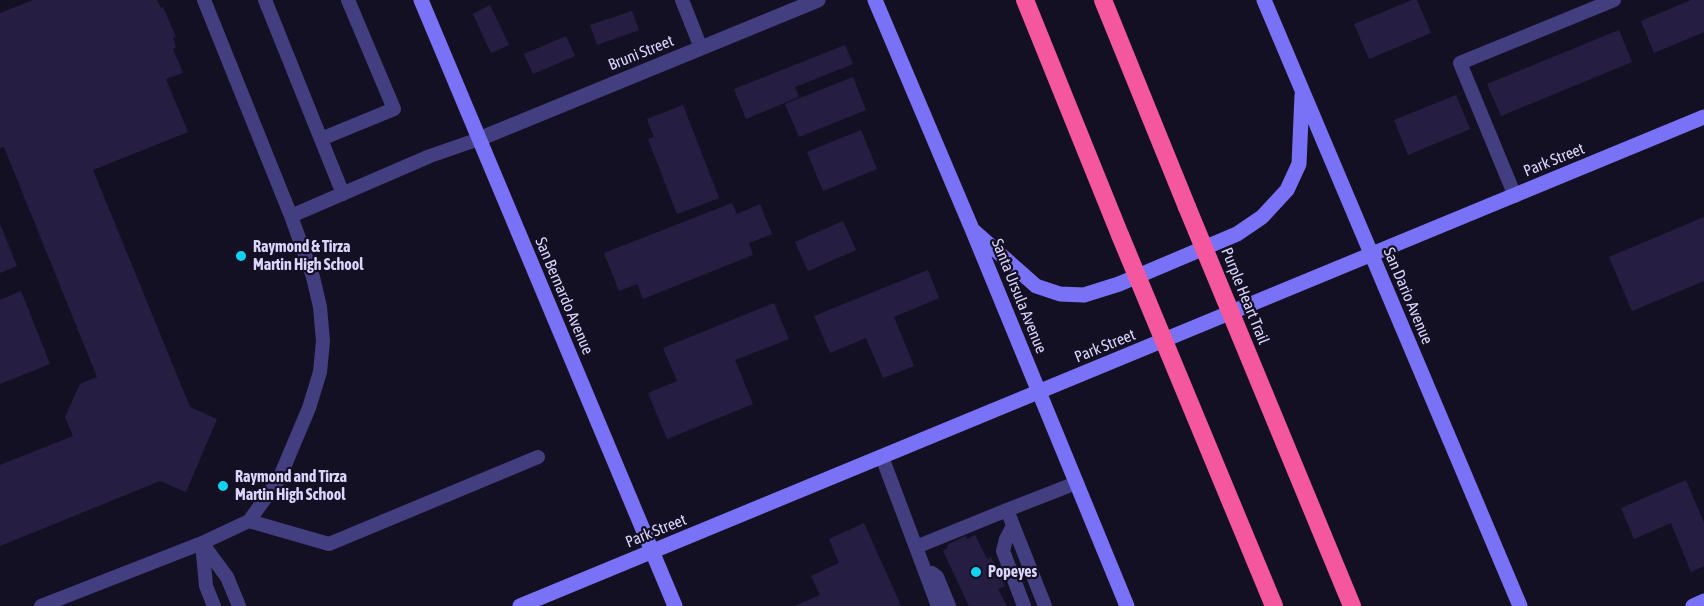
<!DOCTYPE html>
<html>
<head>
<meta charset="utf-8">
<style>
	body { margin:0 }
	canvas { display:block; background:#141024 }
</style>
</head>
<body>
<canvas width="1704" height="606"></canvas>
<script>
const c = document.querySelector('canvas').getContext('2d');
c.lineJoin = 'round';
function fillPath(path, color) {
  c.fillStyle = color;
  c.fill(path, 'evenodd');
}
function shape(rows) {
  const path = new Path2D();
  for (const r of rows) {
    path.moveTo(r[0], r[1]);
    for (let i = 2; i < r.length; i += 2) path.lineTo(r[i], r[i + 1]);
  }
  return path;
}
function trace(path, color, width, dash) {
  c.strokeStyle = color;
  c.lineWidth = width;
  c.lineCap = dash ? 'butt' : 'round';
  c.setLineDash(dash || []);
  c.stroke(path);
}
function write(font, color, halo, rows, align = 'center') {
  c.font = font + ' "Asap Condensed",sans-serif';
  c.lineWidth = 4.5;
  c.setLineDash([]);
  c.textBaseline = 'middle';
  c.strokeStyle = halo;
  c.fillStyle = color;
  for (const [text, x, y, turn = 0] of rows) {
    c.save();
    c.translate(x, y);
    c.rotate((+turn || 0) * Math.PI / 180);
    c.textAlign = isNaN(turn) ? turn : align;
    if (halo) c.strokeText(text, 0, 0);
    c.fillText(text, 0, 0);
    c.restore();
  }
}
const building = shape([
	[33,0,157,0,161,8,163,7,176,37,173,38,176,47,173,49,183,73,166,79,188,132,93,170,190,407,217,419,186,492,160,481,0,546,0,465,73,436,65,417,80,384,97,377,4,147,0,148,0,13],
	[1412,0,1417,0,1431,33,1369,59,1354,24],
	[1691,0,1704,0,1704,32,1654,53,1641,21],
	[490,5,509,45,491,53,473,14],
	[632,11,639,30,597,45,590,25],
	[1619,30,1632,62,1501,116,1487,84],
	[566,36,575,56,533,74,524,54],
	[845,45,853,64,795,87,799,97,746,119,734,89],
	[853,77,866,110,799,137,785,104],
	[1456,95,1470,129,1408,155,1394,120],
	[683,105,719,198,677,214,648,139,654,137,647,119],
	[861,130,877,169,823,191,807,152],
	[732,203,737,214,760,204,772,234,749,243,753,255,643,299,637,284,619,291,604,253],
	[1704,217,1704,281,1632,311,1609,257],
	[843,221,856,250,808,271,795,242],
	[0,224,17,266,0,273],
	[928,270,939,298,894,317,914,366,883,378,866,338,830,353,814,316],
	[21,291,50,364,0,384,0,300],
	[774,303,789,339,735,360,753,404,667,439,648,393,677,381,663,348],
	[1686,480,1704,523,1704,566,1691,572,1671,523,1634,539,1621,508],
	[864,523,901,606,795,606,820,595,811,576,839,563,829,539],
	[975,535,987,559,991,557,1005,586,998,589,1007,606,969,606,943,551,948,548,947,545,965,536,967,539]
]);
const lane = shape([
	[265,0,343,194],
	[682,0,701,48],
	[321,139,394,109,348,0],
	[1515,196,1460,63,1614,0],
	[291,216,430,156,479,139],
	[882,457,938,606],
	[1007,510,1076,483],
	[249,521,329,544,538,457],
	[1013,526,1006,539,1003,551,1024,606],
	[916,547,1007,510,1045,606],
	[932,573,937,577,949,606],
	[41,606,202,543,249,521,279,479,309,408,320,372,323,341,320,307,313,277,291,216,204,0],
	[214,606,206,586,202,543,227,577,239,606]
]);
const street = shape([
	[479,139,818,0]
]);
const secondary = shape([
	[421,0,675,606],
	[875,0,972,229,1127,606],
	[1264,0,1520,606],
	[974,231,1036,286,1060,294,1084,295,1119,284,1237,234,1262,217,1287,190,1299,164,1302,95],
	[520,606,1704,117],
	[1693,606,1704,601]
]);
const highway = shape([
	[1025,0,1120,235],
	[1103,0,1187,207]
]);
const highwayBridge = shape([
	[1187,207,1352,606],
	[1120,235,1274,606]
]);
const markers = [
	[241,256,6,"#0ed2ef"],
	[223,486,6,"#0ed2ef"],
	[976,572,6,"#0ed2ef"]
];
const streetNames = [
	["Bruni Street",641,53,-22],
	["Park Street",1554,160,-22],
	["San Bernardo Avenue",564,296,67],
	["Santa Ursula Avenue",1019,296,68],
	["Purple Heart Trail",1245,296,68],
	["San Dario Avenue",1408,296,67],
	["Park Street",1105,346,-22],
	["Park Street",656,531,-22]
];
const poiNames = [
	["Raymond & Tirza",253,247],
	["Martin High School",253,265],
	["Raymond and Tirza",235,477],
	["Martin High School",235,495],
	["Popeyes",988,572]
];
fillPath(building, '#261d43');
trace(lane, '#423e80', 14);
trace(street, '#423e80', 15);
trace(secondary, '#7972f7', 15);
trace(highway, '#f5579e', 18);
trace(highwayBridge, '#f5579e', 18);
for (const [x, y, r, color] of markers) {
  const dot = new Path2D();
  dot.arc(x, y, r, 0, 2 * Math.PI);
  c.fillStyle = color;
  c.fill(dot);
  trace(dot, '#141024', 2);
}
write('16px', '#dbd5fc', '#141024', streetNames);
write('bold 16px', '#dbd5fc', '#141024', poiNames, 'left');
</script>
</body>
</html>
